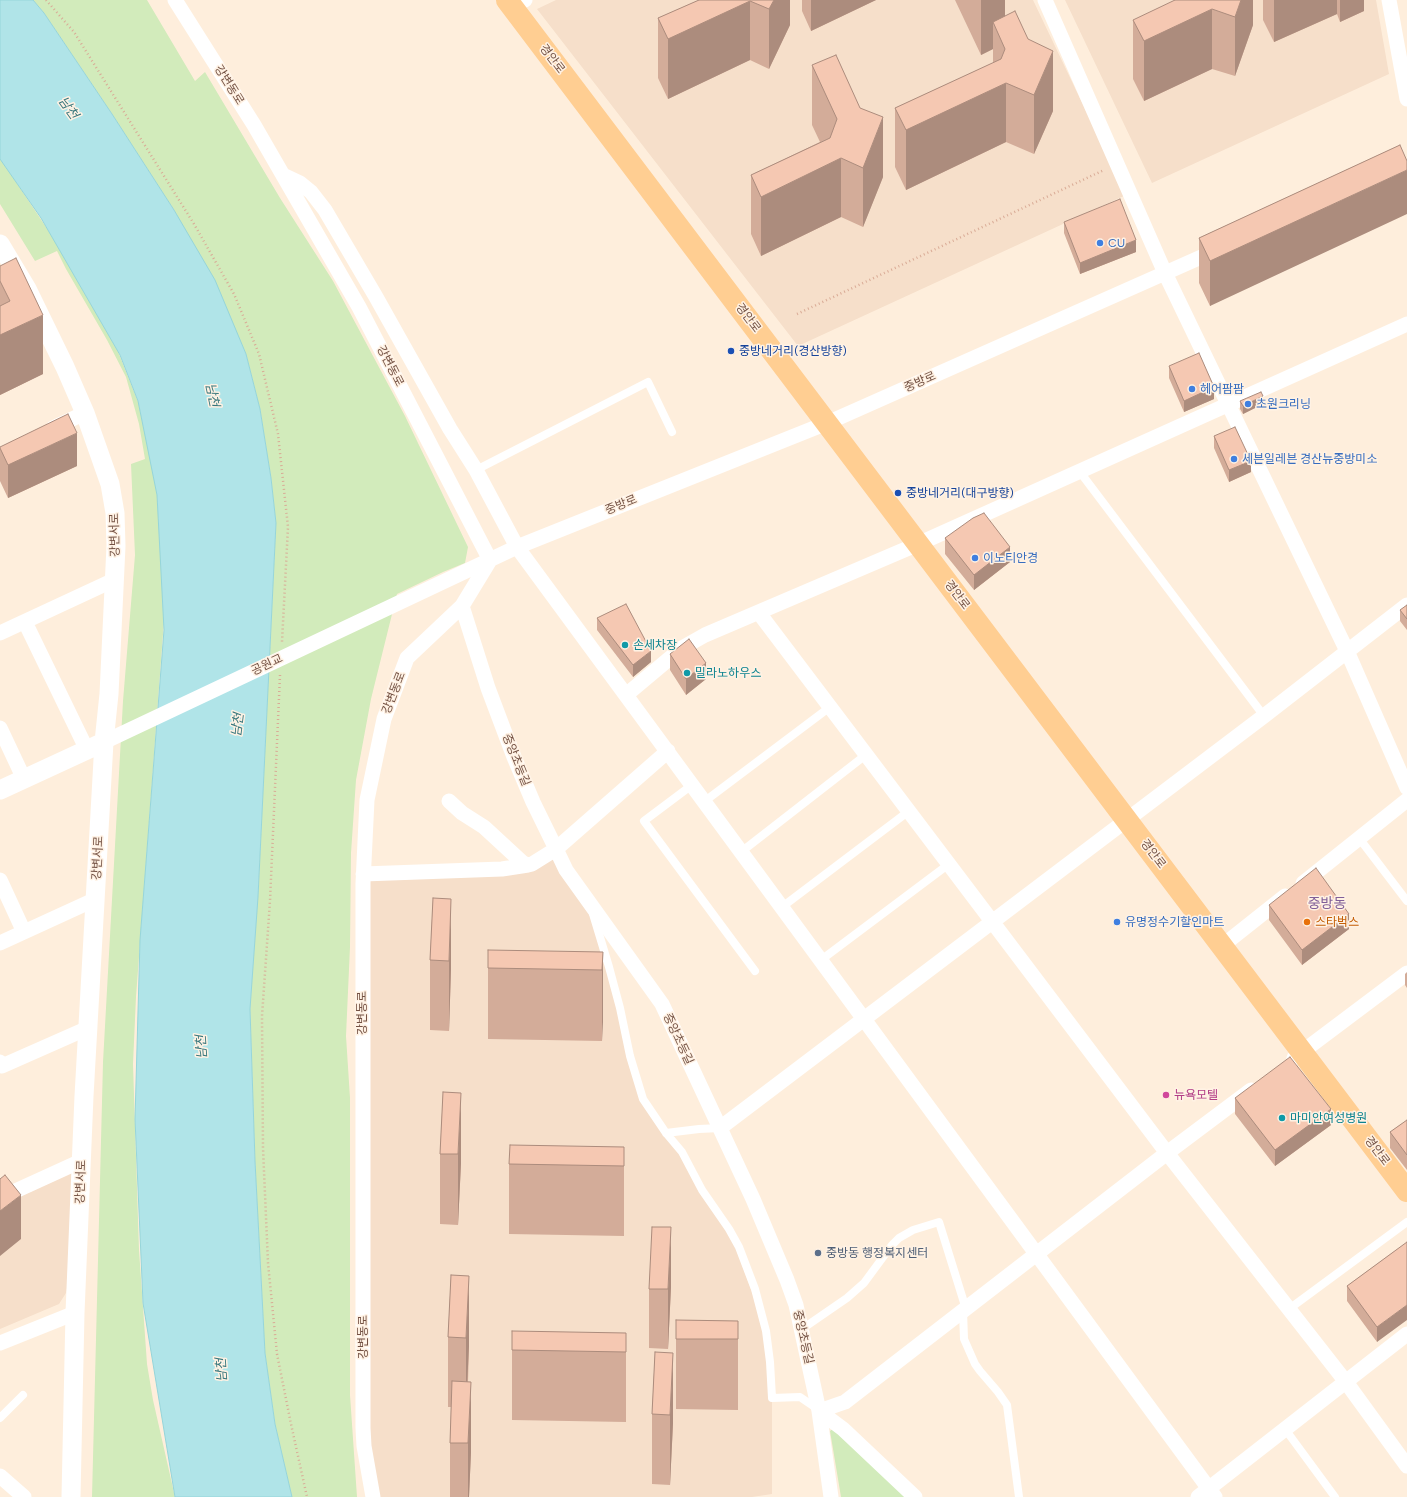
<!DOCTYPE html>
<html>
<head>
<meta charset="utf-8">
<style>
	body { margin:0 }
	canvas { display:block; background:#feeedc }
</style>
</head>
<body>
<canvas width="1407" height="1497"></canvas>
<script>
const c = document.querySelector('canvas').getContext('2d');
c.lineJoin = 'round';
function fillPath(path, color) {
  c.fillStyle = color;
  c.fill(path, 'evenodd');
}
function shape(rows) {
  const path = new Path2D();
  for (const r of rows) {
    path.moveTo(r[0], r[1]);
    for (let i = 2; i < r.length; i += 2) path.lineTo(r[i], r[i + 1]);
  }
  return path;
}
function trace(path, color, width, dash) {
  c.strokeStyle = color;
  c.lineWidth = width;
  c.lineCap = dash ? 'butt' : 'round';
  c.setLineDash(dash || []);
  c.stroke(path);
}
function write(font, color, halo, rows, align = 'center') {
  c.font = font + ' Figtree,"Noto Sans KR",sans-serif';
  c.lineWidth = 3;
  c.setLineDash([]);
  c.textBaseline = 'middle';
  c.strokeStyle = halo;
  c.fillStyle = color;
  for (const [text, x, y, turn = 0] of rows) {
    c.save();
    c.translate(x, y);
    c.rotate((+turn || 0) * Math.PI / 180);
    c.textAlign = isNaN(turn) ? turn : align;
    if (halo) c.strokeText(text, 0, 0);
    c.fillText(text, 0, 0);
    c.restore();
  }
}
const residential = shape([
	[556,0,1033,0,1126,195,798,346,537,9],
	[1065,0,1376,0,1389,74,1152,183],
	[556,849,590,904,643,1099,729,1229,766,1331,772,1398,772,1494,752,1497,374,1497,367,1465,366,874,502,869],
	[72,1172,68,1283,66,1293,59,1304,0,1329,0,1206]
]);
const green = shape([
	[33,0,147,0,195,81,205,72,280,198,333,281,405,416,468,547,465,563,443,572,397,594,371,699,356,780,351,853,350,947,346,1036,350,1098,350,1395,357,1497,292,1497,275,1424,265,1353,255,1161,250,1009,258,897,276,523,271,478,260,409,246,354,174,210,112,114,44,13],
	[0,158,52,236,117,349,139,404,156,481,165,607,136,997,133,1064,139,1250,147,1364,153,1400,175,1497,92,1497,103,1062,123,701,135,555,131,464,145,459,139,424,126,377,107,340,66,269,57,251,35,261,0,204],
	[834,1428,905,1497,841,1497,830,1431]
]);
const water = shape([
	[0,0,33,0,44,13,112,114,174,210,215,280,246,354,260,409,271,478,276,523,258,897,250,1009,255,1161,265,1353,275,1424,292,1497,175,1497,143,1303,135,1119,140,940,164,630,157,495,138,401,120,355,41,218,0,159,0,0]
]);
const path = shape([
	[46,0,74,32,194,224,234,294,259,354,278,434,288,527,282,642],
	[797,314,1104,170],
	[280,675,270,901,262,1016,263,1148,268,1263,277,1354,291,1424,307,1497]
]);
const service = shape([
	[476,470,648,382,672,432],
	[1080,472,1264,716],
	[692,785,644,821,755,971],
	[705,801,830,707],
	[1359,838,1407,901],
	[741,852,867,754],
	[782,907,909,811],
	[593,914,609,967,620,1008,630,1056,643,1099,666,1133,682,1152,702,1190,729,1229,739,1247,755,1289,766,1331,770,1362,772,1398,800,1397,819,1410],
	[821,960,949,864],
	[666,1133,699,1129,720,1128],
	[1289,1309,1407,1222],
	[963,1311,964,1339,975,1364,980,1371,998,1392,1007,1405,1019,1497],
	[802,1329,847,1298,864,1283,892,1245,899,1238,913,1230,939,1222,966,1309],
	[0,1418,23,1395],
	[1285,1429,1335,1497]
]);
const minor = shape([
	[175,0,254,125,359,307,490,560,462,606,407,658,384,719,367,800,363,883,363,1428,364,1446,373,1497],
	[1045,0,1165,273,1347,651,1407,788],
	[1389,0,1407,99],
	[512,6,525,0],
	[283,175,300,183,311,192,325,210,376,297,450,429,476,470,517,547,1215,1497],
	[53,428,85,413],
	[462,606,488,688,514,757,533,802,556,849,566,870,662,1004,753,1199,787,1280,796,1305,819,1411,831,1497],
	[759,613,1167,1153,1346,1382,1407,1466],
	[25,622,87,750],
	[0,633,114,580],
	[626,695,682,648,705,635,918,544,1407,324],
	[0,728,24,779],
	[104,742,517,547,827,423,1217,250],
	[449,801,462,813,484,827,523,863,528,865,532,864,556,849,668,751],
	[363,874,502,869,528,865],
	[0,880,24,932],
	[1303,883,1407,800],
	[0,943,96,899],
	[1222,946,1285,896],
	[1294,1058,1407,973],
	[0,1062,2,1066,88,1028],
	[720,1128,1264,716,1407,605],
	[0,1198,81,1161],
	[0,1343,75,1313],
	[819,1411,845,1402,1167,1153,1251,1090],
	[819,1411,843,1429,915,1497],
	[0,1476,24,1497],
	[1198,1497,1407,1334]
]);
const tertiary = shape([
	[0,244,27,289,65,367,85,413,110,484,115,513,116,546,109,694,104,742,84,1096,75,1313,71,1497],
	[0,790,104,742]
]);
const primary = shape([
	[507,0,1407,1191]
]);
const wall = shape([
	[699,0,790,0,790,25,769,69,750,60,668,99,658,78,658,18],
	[802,0,876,0,811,31,802,11],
	[955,0,1005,0,1005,16,1053,111,1034,154,1006,142,906,190,895,167,895,108,993,63,993,49,981,55],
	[1253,0,1253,25,1235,76,1212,69,1144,101,1133,79,1133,20],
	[1263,0,1364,0,1364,11,1340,22,1337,14,1274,42,1263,20],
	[812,65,883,177,863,227,841,217,761,256,751,234,751,175,820,142,812,125],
	[1400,145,1210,306,1199,283,1199,238],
	[1064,222,1136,252,1080,274,1064,233],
	[0,266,43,374,0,395],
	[1169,366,1214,399,1184,412,1169,378],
	[1240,401,1263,404,1243,414,1240,409],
	[1214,436,1251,472,1229,482,1214,448],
	[0,447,77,466,8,498,0,481],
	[945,538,1010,562,974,590,945,554],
	[1407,605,1407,630,1400,621,1400,610],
	[597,618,651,662,633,677,597,630],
	[670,654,706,679,686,695,670,670],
	[433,898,451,969,449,1031,430,1030,430,960],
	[1269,905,1349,929,1302,965,1269,920],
	[603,952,602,1041,488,1039,488,968],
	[1407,972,1407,988,1405,985,1405,974],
	[443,1092,461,1163,458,1225,440,1224,440,1154],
	[1235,1098,1331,1125,1275,1166,1235,1114],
	[1407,1120,1407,1170,1390,1148,1390,1132],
	[624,1147,624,1236,509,1234,509,1164],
	[1407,1242,1377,1342,1347,1301,1347,1286],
	[451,1275,469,1346,468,1382,471,1452,469,1497,450,1497,450,1443,451,1407,448,1407,448,1337],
	[671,1287,668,1349,649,1348,649,1289],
	[676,1320,738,1321,738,1410,676,1409],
	[626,1333,626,1422,512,1420,512,1350],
	[655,1352,673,1423,670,1485,652,1484,652,1414]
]);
const shadedWall = shape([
	[774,0,790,0,790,25,769,69,769,9],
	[811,0,876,0,811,31],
	[981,0,1005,0,1005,44,993,22,993,49,981,55],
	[1241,0,1253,0,1253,25,1235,76,1235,17],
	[1274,0,1337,0,1337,14,1274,42],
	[1340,0,1364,0,1364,11,1340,22],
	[750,1,750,60,668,99,668,39],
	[1212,9,1212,69,1144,101,1144,41],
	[1053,51,1053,111,1034,154,1034,95],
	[1006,83,1006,142,906,190,906,130],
	[883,117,883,177,863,227,863,168],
	[841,158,841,217,761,256,761,197],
	[1407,170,1407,214,1210,306,1210,261],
	[1136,240,1136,252,1080,274,1080,263],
	[43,315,43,374,0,395,0,335],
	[1214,387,1214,399,1184,412,1184,401],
	[1263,396,1263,404,1243,414,1243,406],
	[77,433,77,466,8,498,8,465],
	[1251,461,1251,472,1229,482,1229,470],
	[1010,547,1010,562,974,590,974,575],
	[651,651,651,662,633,677,633,665],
	[706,663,706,679,686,695,686,679],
	[451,899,451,969,449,1031,449,961],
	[1349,914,1349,929,1302,965,1302,950],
	[603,952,603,1022,602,1041,602,970],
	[461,1093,461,1163,458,1225,458,1154],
	[1331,1109,1331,1125,1275,1166,1275,1150],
	[21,1195,21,1239,0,1256,0,1211],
	[671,1227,671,1287,668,1349,668,1289],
	[469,1276,469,1346,466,1408,466,1338],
	[1407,1305,1407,1320,1377,1342,1377,1327],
	[673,1353,673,1423,670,1485,670,1415],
	[471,1382,471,1452,469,1497,468,1497,468,1443]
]);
const building = shape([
	[699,0,774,0,769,9,750,1,668,39,658,18,699,0],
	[1175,0,1241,0,1235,17,1212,9,1144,41,1133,20,1175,0],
	[1015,11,1028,39,1053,51,1034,95,1006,83,906,130,895,108,1001,59,1005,49,993,22,1015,11],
	[836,55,860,108,883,117,863,168,841,158,761,197,751,175,830,138,837,119,812,65,836,55],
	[1400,145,1407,161,1407,170,1210,261,1199,238,1400,145],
	[1120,199,1136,240,1080,263,1064,222,1120,199],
	[16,258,43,315,0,335,0,306,10,301,0,281,0,266,16,258],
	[1199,353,1214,387,1184,401,1169,366,1199,353],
	[1261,392,1263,396,1243,406,1240,401,1261,392],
	[68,414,77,433,8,465,0,448,0,447,68,414],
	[1235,427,1251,461,1229,470,1214,436,1235,427],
	[984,513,1010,547,974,575,945,538,973,518,984,513],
	[626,604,651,651,633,665,597,618,626,604],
	[1407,605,1407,619,1400,610,1407,605],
	[689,639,706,663,686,679,670,654,689,639],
	[1316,868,1349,914,1302,950,1269,905,1316,868],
	[433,898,451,899,449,961,430,960,433,898],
	[488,950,603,952,602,970,488,968,488,950],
	[1290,1057,1331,1109,1275,1150,1235,1098,1290,1057],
	[443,1092,461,1093,458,1154,440,1154,443,1092],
	[1407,1120,1407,1155,1390,1132,1407,1120],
	[510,1145,624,1147,624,1166,509,1164,510,1145],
	[5,1175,21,1195,0,1211,0,1179,5,1175],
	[652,1227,671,1227,668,1289,649,1289,652,1227],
	[1407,1242,1407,1305,1377,1327,1347,1286,1407,1242],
	[451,1275,469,1276,466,1338,448,1337,451,1275],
	[676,1320,738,1321,738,1339,676,1339,676,1320],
	[512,1331,626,1333,626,1352,512,1350,512,1331],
	[655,1352,673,1353,670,1415,652,1414,655,1352],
	[452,1381,471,1382,468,1443,450,1443,452,1381]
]);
const markers = [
	[1100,243,4,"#3f7fe0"],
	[731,351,4,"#1a4fb4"],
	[1192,389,4,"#3f7fe0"],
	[1248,404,4,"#3f7fe0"],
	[1234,459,4,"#3f7fe0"],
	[898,493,4,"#1a4fb4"],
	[975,558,4,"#3f7fe0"],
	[625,645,4,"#0f9aa8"],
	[687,673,4,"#0f9aa8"],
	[1117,922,4,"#3f7fe0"],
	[1307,922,4,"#e8710a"],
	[1166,1095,4,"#d1479c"],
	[1282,1118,4,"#0f9aa8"],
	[818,1253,4,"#5c6f8a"]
];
const streetNames = [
	["경안로",552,59,53],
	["강변동로",229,85,58],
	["경안로",748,318,53],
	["강변동로",390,366,63],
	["중방로",920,382,-24],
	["중방로",621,505,-22],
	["강변서로",115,535,-91],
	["경안로",957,595,53],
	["공원교",267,665,-25],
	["강변동로",394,693,-69],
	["중앙초등길",516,760,68],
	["경안로",1153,854,53],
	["강변서로",98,858,-87],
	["강변동로",362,1013,-90],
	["중앙초등길",678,1039,65],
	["경안로",1377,1151,53],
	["강변서로",81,1182,-88],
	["강변동로",363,1337,-90],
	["중앙초등길",803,1337,77]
];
const shopNames = [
	["CU",1108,243],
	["헤어팜팜",1200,389],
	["초원크리닝",1256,404],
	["세븐일레븐 경산뉴중방미소",1242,459],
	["이노티안경",983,558],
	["유명정수기할인마트",1125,922]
];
const transitNames = [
	["중방네거리(경산방향)",739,351],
	["중방네거리(대구방향)",906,493]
];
const cultureNames = [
	["손세차장",633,645],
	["밀라노하우스",695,673],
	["마미안여성병원",1290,1118]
];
const foodNames = [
	["스타벅스",1315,922]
];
const hotelNames = [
	["뉴욕모텔",1174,1095]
];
const serviceNames = [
	["중방동 행정복지센터",826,1253]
];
const waterNames = [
	["남천",68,108,54],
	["남천",212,395,78],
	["남천",238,725,-83],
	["남천",202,1047,-94],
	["남천",222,1370,-94]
];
const quarterNames = [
	["중방동",1327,904]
];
fillPath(residential, '#f6dfca');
fillPath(green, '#d2ebbb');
fillPath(water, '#b0e4e8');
trace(water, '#96d5da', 1);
trace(path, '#d9ab96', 2.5, [1, 3]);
trace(service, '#fff', 8);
trace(minor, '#fff', 15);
trace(tertiary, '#fff', 19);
trace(primary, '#ffce92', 22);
fillPath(wall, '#d3ac99');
fillPath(shadedWall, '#ac8c7d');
fillPath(building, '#f5c8b2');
trace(building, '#ac8c7d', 1);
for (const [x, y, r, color] of markers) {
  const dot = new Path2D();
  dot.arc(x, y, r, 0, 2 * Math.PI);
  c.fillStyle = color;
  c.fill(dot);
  trace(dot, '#fff2e4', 1.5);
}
write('12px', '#745244', '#fff2e4', streetNames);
write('12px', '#366cbe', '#fff2e4', shopNames, 'left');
write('12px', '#164399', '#fff2e4', transitNames, 'left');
write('12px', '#0d838f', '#fff2e4', cultureNames, 'left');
write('12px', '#c56008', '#fff2e4', foodNames, 'left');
write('12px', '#b23c85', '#fff2e4', hotelNames, 'left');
write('12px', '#4e5e75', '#fff2e4', serviceNames, 'left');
write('italic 13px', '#37767c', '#fff2e4', waterNames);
write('14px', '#815f98', '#fff2e4', quarterNames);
</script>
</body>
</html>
